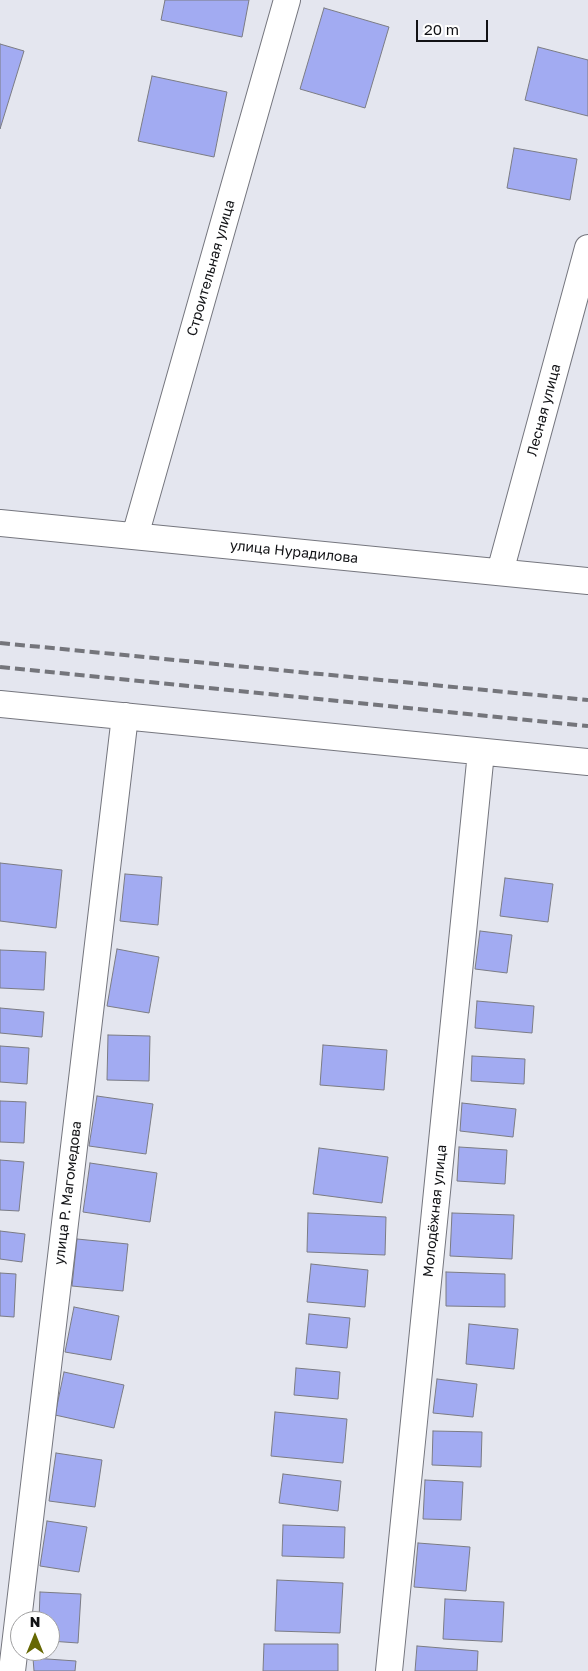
<!DOCTYPE html>
<html>
<head>
<meta charset="utf-8">
<style>
	body { margin:0 }
	#map { position:relative; width:588px; height:1671px; overflow:hidden; background:#e4e6ef; font-family:"Golos Text",sans-serif }
	canvas { display:block }
	.north { position:absolute; left:10px; top:1611px; width:50px; height:50px; box-sizing:border-box; background:#fff; border:1px solid #a0a0a1; border-radius:50%; rotate:0deg; font-size:14px; font-weight:700; line-height:20px; text-align:center; color:#111215 }
	.north::after { content:''; display:block; margin:auto; width:18px; height:22px; background:#666803; clip-path:polygon(50% 0,100% 100%,50% 72%,0 100%) }
	.scale { position:absolute; left:416px; top:20px; width:72px; height:22px; box-sizing:border-box; border:2px solid #111215; border-top:0; padding-left:6px; font-size:15px; line-height:18px; white-space:nowrap; color:#111215; -webkit-text-stroke:4px #fff; paint-order:stroke }
</style>
</head>
<body>
<div id="map">
<canvas width="588" height="1671"></canvas>
<div class="north">N</div>
<div class="scale">20 m</div>
</div>
<script>
const c = document.querySelector('canvas').getContext('2d');
c.lineJoin = 'round';
function fillPath(path, color) {
  c.fillStyle = color;
  c.fill(path, 'evenodd');
}
function shape(rows) {
  const path = new Path2D();
  for (const r of rows) {
    path.moveTo(r[0], r[1]);
    for (let i = 2; i < r.length; i += 2) path.lineTo(r[i], r[i + 1]);
  }
  return path;
}
function trace(path, color, width, dash) {
  c.strokeStyle = color;
  c.lineWidth = width;
  c.lineCap = dash ? 'butt' : 'round';
  c.setLineDash(dash || []);
  c.stroke(path);
}
function write(font, color, halo, rows, align = 'center') {
  c.font = font + ' "Golos Text",sans-serif';
  c.lineWidth = 5;
  c.setLineDash([]);
  c.textBaseline = 'middle';
  c.strokeStyle = halo;
  c.fillStyle = color;
  for (const [text, x, y, turn = 0] of rows) {
    c.save();
    c.translate(x, y);
    c.rotate((+turn || 0) * Math.PI / 180);
    c.textAlign = isNaN(turn) ? turn : align;
    if (halo) c.strokeText(text, 0, 0);
    c.fillText(text, 0, 0);
    c.restore();
  }
}
const building = shape([
	[165,0,249,0,242,37,161,20,165,0],
	[324,8,389,27,365,108,300,89,324,8],
	[0,44,24,51,0,129,0,44],
	[538,47,588,60,588,116,525,100,538,47],
	[152,76,227,92,214,157,138,141,152,76],
	[514,148,577,159,570,200,507,188,514,148],
	[0,863,62,870,56,928,0,921,0,863],
	[125,874,162,877,158,925,120,921,125,874],
	[505,878,553,884,548,922,500,916,505,878],
	[480,931,512,935,507,973,475,969,480,931],
	[117,949,159,957,149,1013,107,1006,117,949],
	[0,950,46,952,44,990,0,988,0,950],
	[477,1001,534,1006,532,1033,475,1028,477,1001],
	[0,1008,44,1012,42,1037,0,1033,0,1008],
	[108,1035,150,1036,149,1081,107,1080,108,1035],
	[323,1045,387,1050,384,1090,320,1085,323,1045],
	[0,1046,29,1048,27,1084,0,1082,0,1046],
	[472,1056,525,1059,524,1084,471,1081,472,1056],
	[97,1096,153,1104,146,1154,89,1146,97,1096],
	[0,1101,26,1102,24,1143,0,1142,0,1101],
	[462,1103,516,1109,513,1137,460,1131,462,1103],
	[459,1147,507,1150,505,1184,457,1181,459,1147],
	[319,1148,388,1157,382,1203,313,1194,319,1148],
	[0,1160,24,1162,19,1211,0,1210,0,1160],
	[90,1163,157,1173,150,1222,83,1212,90,1163],
	[308,1213,386,1217,385,1255,307,1252,308,1213],
	[452,1213,514,1215,512,1259,450,1256,452,1213],
	[0,1231,25,1234,22,1262,0,1259,0,1231],
	[77,1239,128,1244,123,1291,72,1286,77,1239],
	[311,1264,368,1270,365,1307,307,1302,311,1264],
	[446,1272,505,1274,505,1307,446,1306,446,1272],
	[0,1273,16,1274,14,1317,0,1316,0,1273],
	[74,1307,119,1316,111,1360,65,1352,74,1307],
	[309,1314,350,1318,347,1348,306,1344,309,1314],
	[469,1324,518,1329,514,1369,466,1364,469,1324],
	[296,1368,340,1372,338,1399,294,1395,296,1368],
	[64,1372,124,1385,114,1428,55,1415,64,1372],
	[437,1379,477,1384,473,1417,433,1413,437,1379],
	[275,1412,347,1419,343,1463,271,1456,275,1412],
	[433,1431,482,1432,481,1467,432,1465,433,1431],
	[56,1453,102,1460,95,1507,49,1501,56,1453],
	[283,1474,341,1481,338,1511,279,1503,283,1474],
	[425,1480,463,1482,461,1520,423,1519,425,1480],
	[47,1521,87,1527,79,1572,40,1566,47,1521],
	[283,1525,345,1527,344,1558,282,1556,283,1525],
	[418,1543,470,1547,466,1591,414,1587,418,1543],
	[277,1580,343,1583,340,1633,275,1631,277,1580],
	[40,1592,81,1594,78,1643,50,1641,50,1621,39,1621,40,1592],
	[445,1599,504,1602,502,1642,443,1639,445,1599],
	[264,1644,338,1644,338,1671,263,1671,264,1644],
	[417,1646,478,1651,477,1671,415,1671,417,1646],
	[33,1658,76,1661,75,1671,34,1671,33,1658]
]);
const street = shape([
	[0,523,588,581],
	[135,536,287,0],
	[500,572,588,248],
	[0,704,588,762],
	[12,1671,125,716],
	[389,1671,481,752]
]);
const rail = shape([
	[0,643,588,700],
	[0,667,588,726]
]);
const streetNames = [
	["Строительная улица",211,268,-74],
	["Лесная улица",544,410,-75],
	["улица Нурадилова",294,552,6],
	["улица Р. Магомедова",68,1193,-83],
	["Молодёжная улица",435,1211,-84]
];
fillPath(building, '#a2abf2');
trace(building, '#7b7c84', 1);
trace(street, '#75767e', 28);
trace(street, '#fff', 26);
trace(rail, '#74757b', 4, [10, 5]);
write('14px', '#111215', '#fff', streetNames);
</script>
</body>
</html>
